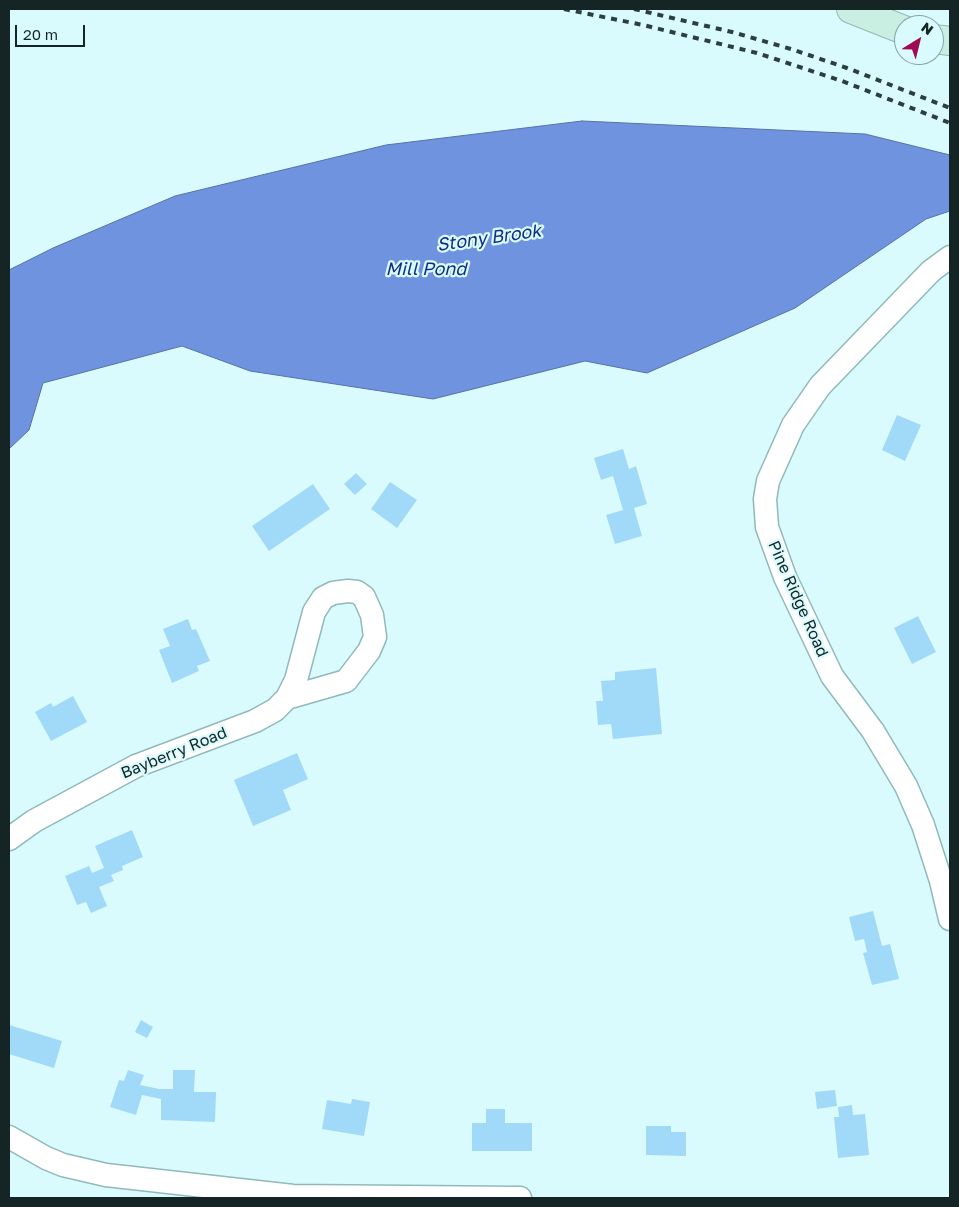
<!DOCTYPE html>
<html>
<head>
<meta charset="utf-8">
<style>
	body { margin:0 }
	#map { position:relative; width:959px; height:1207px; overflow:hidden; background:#dafbfd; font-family:"Golos Text",sans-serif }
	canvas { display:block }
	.frame { position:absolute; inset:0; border:10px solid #152526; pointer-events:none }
	.north { position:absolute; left:894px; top:15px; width:50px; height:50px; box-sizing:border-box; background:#dafbfd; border:1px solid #8ba5a7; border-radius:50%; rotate:36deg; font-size:14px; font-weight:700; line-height:20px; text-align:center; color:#152526 }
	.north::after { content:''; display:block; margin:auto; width:18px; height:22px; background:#9e0a53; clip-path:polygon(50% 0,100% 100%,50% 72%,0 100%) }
	.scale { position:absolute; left:15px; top:25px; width:70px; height:22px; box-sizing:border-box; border:2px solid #152526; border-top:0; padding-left:6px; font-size:15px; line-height:18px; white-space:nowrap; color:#152526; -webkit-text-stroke:4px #dafbfd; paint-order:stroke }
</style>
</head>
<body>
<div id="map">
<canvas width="959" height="1207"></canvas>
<div class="frame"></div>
<div class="north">N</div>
<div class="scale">20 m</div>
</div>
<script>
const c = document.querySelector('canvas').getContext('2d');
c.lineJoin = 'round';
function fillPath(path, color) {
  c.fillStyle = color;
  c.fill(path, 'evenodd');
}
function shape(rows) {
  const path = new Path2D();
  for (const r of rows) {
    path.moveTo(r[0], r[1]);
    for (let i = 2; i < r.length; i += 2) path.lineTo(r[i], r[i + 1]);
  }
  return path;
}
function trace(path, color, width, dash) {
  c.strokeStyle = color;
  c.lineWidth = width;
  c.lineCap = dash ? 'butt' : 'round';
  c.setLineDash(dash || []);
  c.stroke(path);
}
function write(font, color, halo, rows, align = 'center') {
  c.font = font + ' "Golos Text",sans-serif';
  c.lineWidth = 4.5;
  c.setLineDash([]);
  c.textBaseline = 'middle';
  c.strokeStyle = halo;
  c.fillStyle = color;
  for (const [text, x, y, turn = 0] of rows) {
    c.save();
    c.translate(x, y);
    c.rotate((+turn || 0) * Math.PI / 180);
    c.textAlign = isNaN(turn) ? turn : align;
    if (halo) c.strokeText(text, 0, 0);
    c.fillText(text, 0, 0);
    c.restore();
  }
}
const water = shape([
	[582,121,865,134,950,155,950,211,926,219,795,308,647,373,585,361,433,399,250,371,182,346,43,383,29,430,9,449,9,270,53,248,175,196,386,145,582,121]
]);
const building = shape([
	[897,415,921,425,905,461,882,450],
	[623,449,629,469,636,466,647,504,634,508,642,536,615,544,606,515,623,510,613,476,601,480,594,458],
	[356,473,367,484,355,495,344,484],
	[390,482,417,500,397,528,371,509],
	[313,484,330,509,269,551,252,526],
	[918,616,936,652,912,664,894,628],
	[188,619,192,630,196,629,210,661,197,666,199,671,172,683,159,650,170,646,163,629],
	[656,668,662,734,613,739,611,724,598,725,596,701,603,701,601,681,615,680,615,672],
	[73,696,87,722,51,741,35,712,51,703,53,707],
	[297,753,308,779,283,790,291,810,253,826,234,780],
	[132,830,143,857,122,866,123,870,111,875,114,881,99,887,107,906,91,913,86,902,77,905,65,876,89,866,92,873,104,868,95,846],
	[873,911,882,946,890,944,899,979,872,985,863,953,867,952,864,939,855,941,849,917],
	[141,1020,153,1027,147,1038,135,1032],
	[9,1025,62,1041,54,1068,9,1054],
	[128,1070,144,1075,140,1085,159,1089,173,1089,173,1070,195,1070,194,1092,216,1092,215,1122,161,1120,161,1099,142,1095,136,1115,110,1107,119,1080,124,1081],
	[835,1090,837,1106,817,1109,815,1092],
	[352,1099,370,1102,364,1136,322,1129,327,1100,351,1104],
	[852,1105,853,1115,865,1114,869,1155,838,1158,834,1117,839,1117,838,1107],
	[486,1109,505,1109,505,1123,532,1123,532,1151,472,1151,472,1123,486,1123],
	[646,1126,671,1126,671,1132,686,1132,686,1156,646,1155]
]);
const minor = shape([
	[950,257,931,271,820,386,793,425,768,481,765,499,767,527,785,577,832,676,873,731,906,786,923,825,941,881,950,919],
	[9,839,34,821,136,766,255,721,275,710,287,698,296,680,314,612,323,598,333,593,348,591,357,592,364,597,372,615,375,637,369,651,346,681,287,698],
	[9,1137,46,1158,63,1165,106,1175,293,1196,520,1198]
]);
const secondary = shape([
	[851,9,904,30],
	[934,39,950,41]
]);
const rail = shape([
	[564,9,643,25,757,53,842,81,950,123],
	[634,9,732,32,791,49,847,68,950,108]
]);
const streetNames = [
	["Pine Ridge Road",798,599,66],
	["Bayberry Road",174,753,-22]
];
const waterNames = [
	["Stony Brook",489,238,-8],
	["Mill Pond",426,269]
];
fillPath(water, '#7093df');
trace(water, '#5572a8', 1);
fillPath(building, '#a1d9f8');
trace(minor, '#91b9bb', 25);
trace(secondary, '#91b9bb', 30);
trace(minor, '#fff', 22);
trace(secondary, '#c9eee2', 28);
trace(rail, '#2c3e3f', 4, [6, 6]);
write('16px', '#152526', '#dafbfd', streetNames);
write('italic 18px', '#102e86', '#dafbfd', waterNames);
</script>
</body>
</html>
